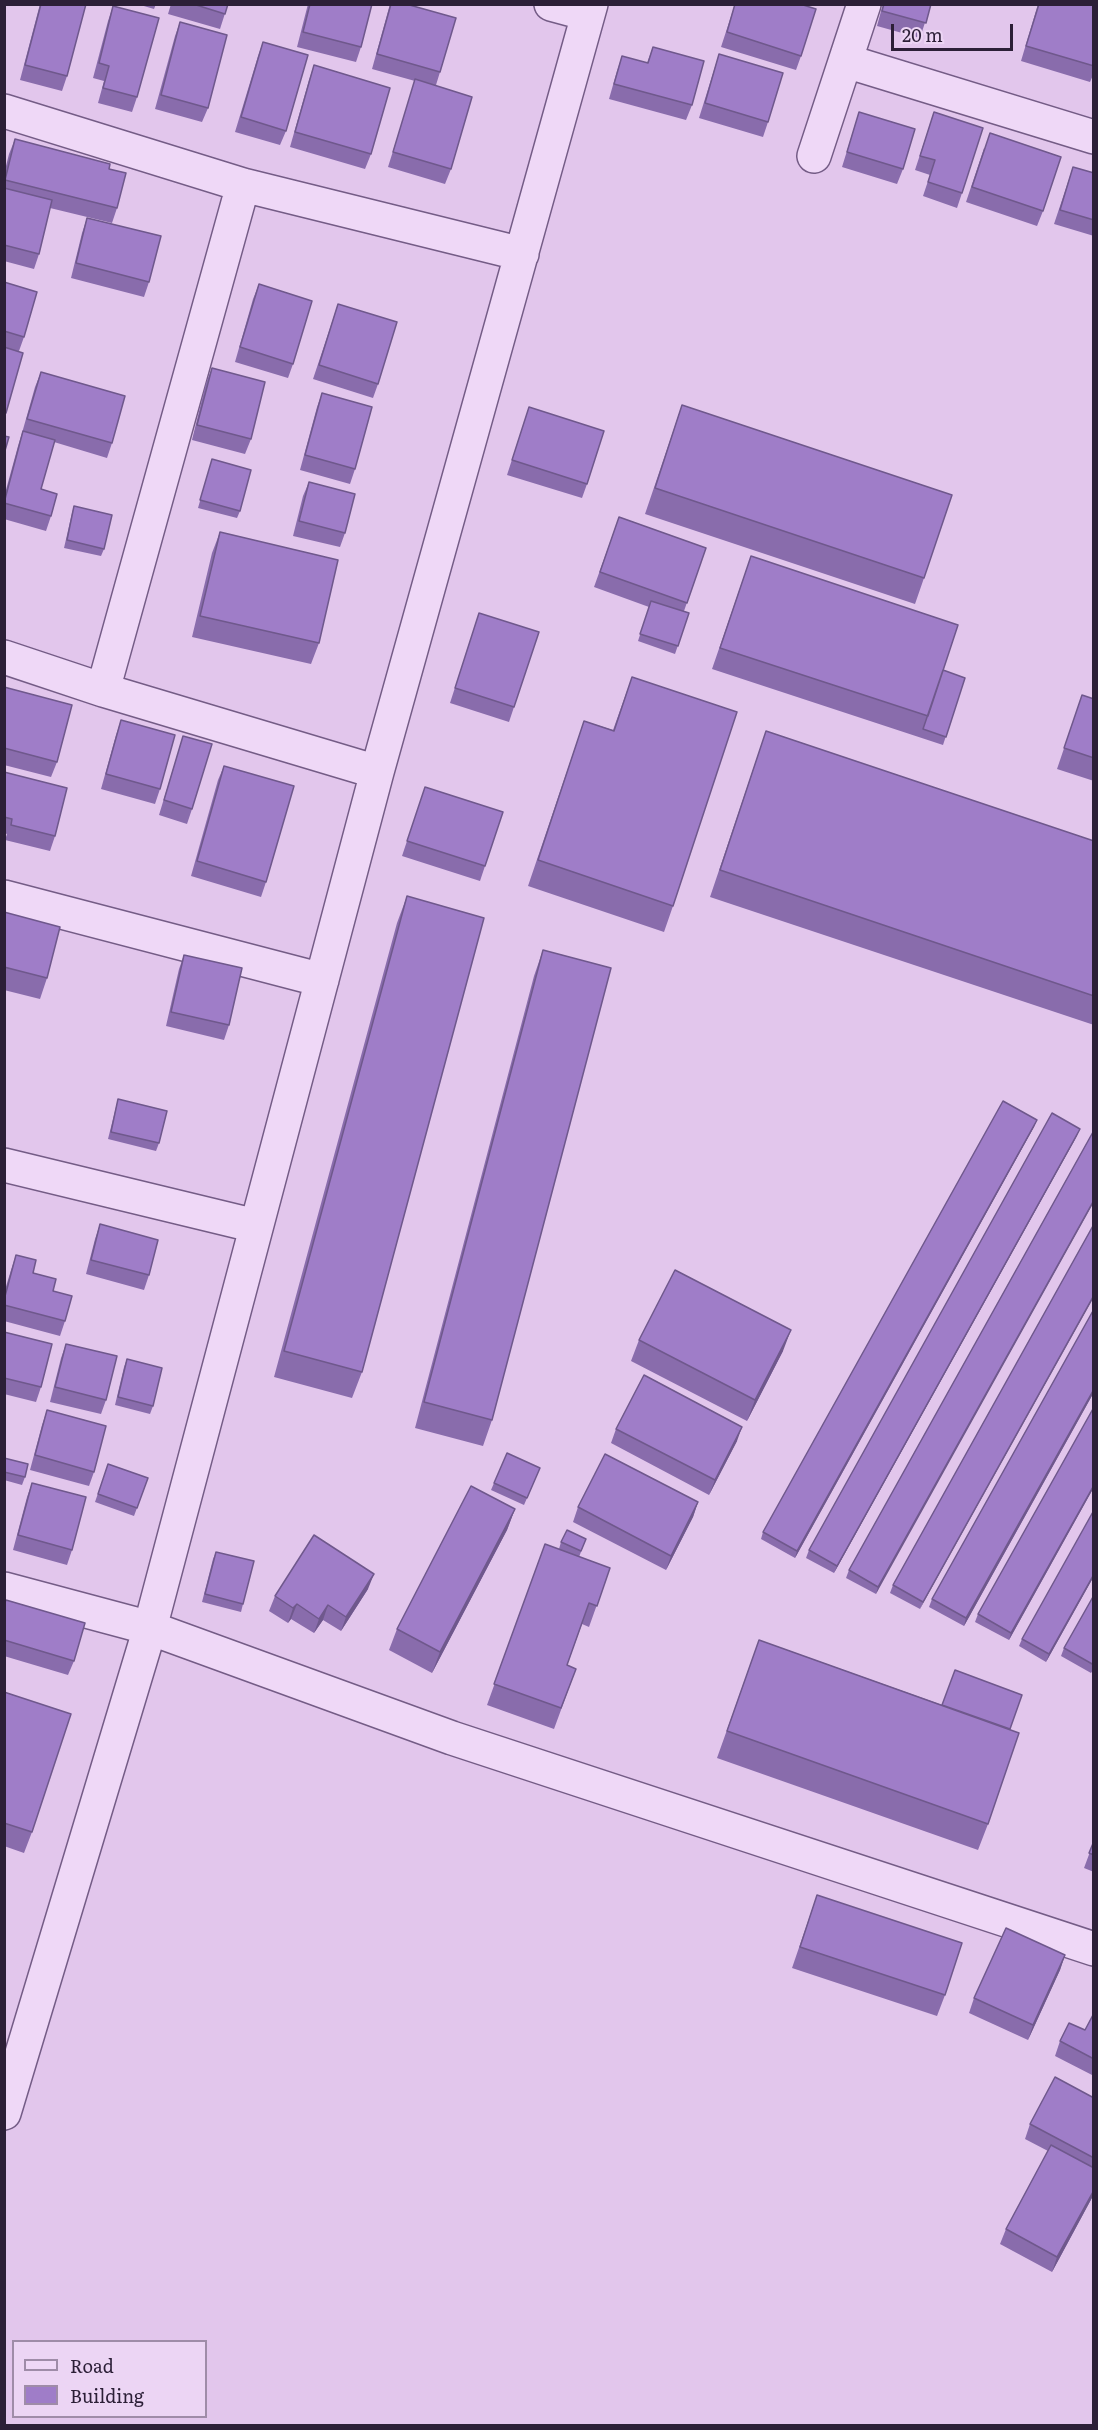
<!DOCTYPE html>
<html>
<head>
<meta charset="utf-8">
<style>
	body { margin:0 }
	#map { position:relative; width:1098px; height:2430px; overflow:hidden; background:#e2c6ec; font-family:Literata,serif }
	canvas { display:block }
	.frame { position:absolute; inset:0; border:6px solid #2c1f37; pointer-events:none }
	.legend { position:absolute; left:12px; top:2340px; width:195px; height:78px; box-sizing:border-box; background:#ecd5f4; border:2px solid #9f8ca8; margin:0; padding:8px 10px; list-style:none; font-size:18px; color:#2c1f37 }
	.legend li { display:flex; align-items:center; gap:12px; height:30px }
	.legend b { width:30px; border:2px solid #9f8ca8 }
	.scale { position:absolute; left:891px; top:24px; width:122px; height:27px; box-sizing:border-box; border:3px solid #2c1f37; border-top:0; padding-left:8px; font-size:18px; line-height:21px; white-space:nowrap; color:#2c1f37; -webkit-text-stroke:4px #ecd5f4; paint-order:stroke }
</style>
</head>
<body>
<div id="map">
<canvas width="1098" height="2430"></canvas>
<div class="frame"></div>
<ul class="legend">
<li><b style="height:8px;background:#efd8f7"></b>Road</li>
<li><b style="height:16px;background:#9f7dc8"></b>Building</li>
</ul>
<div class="scale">20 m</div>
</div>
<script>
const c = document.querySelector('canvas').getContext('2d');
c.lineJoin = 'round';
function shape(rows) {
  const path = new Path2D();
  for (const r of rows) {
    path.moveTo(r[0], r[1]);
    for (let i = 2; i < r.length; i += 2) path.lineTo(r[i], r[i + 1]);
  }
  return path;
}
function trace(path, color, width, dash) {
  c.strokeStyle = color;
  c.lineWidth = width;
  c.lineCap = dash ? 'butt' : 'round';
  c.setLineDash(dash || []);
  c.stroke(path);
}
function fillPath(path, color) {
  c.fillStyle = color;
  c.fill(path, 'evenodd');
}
const minor = shape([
	[551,4,588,14],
	[846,61,1094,137],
	[4,111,243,185,522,254],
	[814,156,864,4],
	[4,657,103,690,377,772],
	[103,690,243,185],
	[4,897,322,980],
	[4,1165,256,1226],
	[4,1589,150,1628,452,1738,1094,1949],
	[4,2113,150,1628,377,772,591,4]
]);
const wall = shape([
	[40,4,86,4,67,76,62,91,20,80],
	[137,4,156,4,154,9],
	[171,4,228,4,220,29,168,14],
	[308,4,372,4,361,47,356,62,297,47],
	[390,4,440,72,436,85,451,169,445,184,388,167,415,81,372,69],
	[735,4,800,4,801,56,796,70,721,47],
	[883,4,931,4,920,38,877,26],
	[1038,4,1094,4,1094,73,1090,82,1021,61],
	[113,6,137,97,132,112,98,103,104,81,93,78,108,21],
	[180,22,208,108,202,122,155,109,175,36],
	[263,42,286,131,280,145,235,132,258,56],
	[653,47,692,105,686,120,609,99,617,71,622,56,647,63],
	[719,54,768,122,763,137,699,118],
	[314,65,371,154,365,169,290,147,309,80],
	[859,112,903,169,897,184,842,167],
	[934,112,962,193,957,208,923,196,930,175,915,170],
	[15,139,109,169,117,208,112,223,50,208,39,254,34,269,4,261,4,174,9,154],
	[984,148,1043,211,1037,226,966,202],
	[1073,167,1094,173,1094,236,1054,224],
	[87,218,149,282,144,297,71,278,82,233],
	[4,282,24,337,19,351,4,418],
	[259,284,293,364,288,378,235,362,253,299],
	[338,304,378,384,373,398,313,379],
	[212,368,251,439,245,454,192,440,206,383],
	[41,372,112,443,107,458,54,442,41,489,51,516,46,531,4,519,4,497,18,446,22,433,35,387],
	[322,393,355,469,350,484,300,470,317,407],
	[682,405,924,578,915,604,645,514],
	[529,407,587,484,582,498,507,475],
	[212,459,240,511,237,518,198,508],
	[309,482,345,533,340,547,293,536,303,496],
	[74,506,104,549,101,556,64,548,72,513],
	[619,517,706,548,684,611,689,613,675,654,638,641,649,607,594,587],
	[220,532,319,643,311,664,192,637,212,553],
	[751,556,943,670,965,678,943,745,712,669],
	[479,613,514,707,509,722,450,703],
	[632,677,673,906,664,932,528,886,584,721,613,730],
	[4,687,57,762,51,777,4,765],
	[1094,699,1094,781,1057,769,1075,716],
	[121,720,160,789,155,804,101,789,116,735],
	[766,731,1094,841,1094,1025,710,897],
	[183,736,192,809,187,824,159,815],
	[224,766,266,882,261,897,191,876,218,780],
	[4,772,55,836,50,851,5,840,7,834,4,833],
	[425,787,485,866,480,881,402,856],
	[407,896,362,1372,352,1398,274,1377,397,923],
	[4,912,47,978,40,999,4,990],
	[543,950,492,1420,483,1446,415,1428,534,976],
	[184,955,229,1025,224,1040,166,1026,179,969],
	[118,1099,159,1143,156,1151,108,1139],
	[1037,1120,1034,1127,795,1558,761,1539,763,1532],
	[1093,1132,876,1594,846,1578,849,1570],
	[1077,1136,834,1573,806,1558,809,1550],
	[100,1224,149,1275,144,1290,86,1274,95,1239],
	[1094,1224,920,1609,890,1593,893,1585],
	[16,1255,33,1273,53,1291,65,1321,60,1336,4,1321,4,1293,11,1270],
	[1094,1309,1094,1392,964,1626,929,1607,932,1599],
	[4,1332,41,1387,36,1402,4,1394],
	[639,1340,783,1351,747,1421,631,1361],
	[66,1344,106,1400,101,1414,50,1402,61,1358],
	[127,1359,153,1406,150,1414,115,1405,124,1367],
	[1094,1407,1094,1487,1009,1640,975,1622,978,1614],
	[47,1410,94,1472,89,1486,30,1470,42,1425],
	[616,1429,737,1441,709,1495,611,1443],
	[4,1458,25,1477,22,1485,4,1480],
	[108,1464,148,1478,134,1516,95,1502],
	[540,1468,524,1505,491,1490,494,1483],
	[32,1483,72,1550,67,1565,13,1550,27,1497],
	[698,1502,693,1517,666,1570,573,1522,578,1507],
	[515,1509,507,1530,432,1673,389,1650,397,1629],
	[586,1539,579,1557,610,1568,589,1627,582,1624,567,1665,576,1669,554,1729,487,1705,545,1544,559,1549,561,1542],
	[216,1552,243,1604,241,1612,202,1602,213,1559],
	[1094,1576,1046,1662,1019,1646,1022,1639],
	[368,1589,341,1631,323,1620,314,1633,291,1619,288,1623,269,1611,275,1596],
	[1094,1595,1094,1669,1091,1673,1061,1656,1064,1648],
	[4,1604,74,1661,68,1675,4,1656],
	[759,1640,1010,1729,988,1824,978,1850,717,1758],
	[4,1692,32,1832,24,1853,4,1846],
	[1094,1841,1094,1872,1084,1868],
	[817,1895,945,1995,937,2016,792,1968],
	[1065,1955,1060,1970,1028,2040,969,2013,974,1998],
	[1094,2013,1094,2076,1055,2056,1060,2041,1085,2030],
	[1094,2098,1094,2194,1052,2272,1000,2244,1006,2229,1048,2151,1025,2139,1030,2124]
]);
const shadedWall = shape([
	[1037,1120,1034,1127,795,1558,797,1551],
	[1080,1129,1077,1136,834,1573,837,1566],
	[1094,1200,1094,1202,876,1594,878,1587],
	[1094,1295,1094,1297,920,1609,923,1602],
	[791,1330,783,1351,747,1421,755,1400],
	[1094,1389,1094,1392,964,1626,966,1618],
	[742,1427,737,1441,709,1495,715,1480],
	[1094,1485,1094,1487,1009,1640,1011,1633],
	[698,1502,693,1517,666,1570,671,1556],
	[515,1509,507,1530,432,1673,440,1652],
	[374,1574,368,1589,341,1631,346,1617],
	[1094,1574,1094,1576,1046,1662,1049,1654],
	[297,1604,291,1619,288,1623,293,1608],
	[328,1605,323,1620,314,1633,319,1619],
	[1065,1955,1060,1970,1028,2040,1033,2025],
	[1094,2190,1094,2194,1052,2272,1057,2257]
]);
const building = shape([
	[41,4,86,4,67,76,25,65,41,4],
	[193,4,228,4,225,14,193,4],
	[310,4,372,4,361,47,303,32,310,4],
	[391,4,406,4,456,18,440,72,377,54,391,4],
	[735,4,800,4,816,9,801,56,727,32,735,4],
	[884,4,931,4,926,23,882,11,884,4],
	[1039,4,1094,4,1094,66,1026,46,1039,4],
	[113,6,159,18,137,97,103,88,109,66,99,63,113,6],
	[180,22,227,35,208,108,161,95,180,22],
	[263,42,308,55,286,131,241,117,263,42],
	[653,47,704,61,692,105,614,84,622,56,648,63,653,47],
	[719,54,783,73,768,122,705,103,719,54],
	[314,65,390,88,371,154,295,132,314,65],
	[415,79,472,97,451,169,393,152,415,79],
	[859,112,915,129,903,169,847,152,859,112],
	[934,112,983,128,962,193,928,182,935,160,920,156,934,112],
	[990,133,1061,157,1043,211,972,187,990,133],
	[15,139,110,164,109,169,126,173,117,208,5,180,15,139],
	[1073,167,1094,173,1094,220,1060,210,1073,167],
	[4,188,52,200,39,254,4,245,4,188],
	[87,218,161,236,149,282,76,263,87,218],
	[4,282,37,292,24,337,4,331,4,282],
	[259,284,312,301,293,364,240,347,259,284],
	[338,304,397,322,378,384,319,365,338,304],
	[4,347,23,353,6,413,4,413,4,347],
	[212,368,265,382,251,439,197,425,212,368],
	[41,372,125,396,112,443,27,419,41,372],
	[322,393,372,407,355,469,305,455,322,393],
	[682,405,952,495,924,578,655,488,682,405],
	[529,407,604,431,587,484,512,460,529,407],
	[23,431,55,440,41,489,57,494,51,516,4,503,23,431],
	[4,436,9,437,4,454,4,436],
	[212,459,251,470,240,511,200,500,212,459],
	[309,482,355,494,345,533,299,521,309,482],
	[74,506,112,515,104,549,67,540,74,506],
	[619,517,706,548,687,603,600,572,619,517],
	[220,532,338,560,319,643,200,616,220,532],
	[751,556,958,625,928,716,720,648,751,556],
	[651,601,689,613,678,646,640,634,651,601],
	[479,613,539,632,514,707,455,688,479,613],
	[943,670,965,678,946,737,923,729,943,670],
	[632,677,737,712,673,906,538,860,584,721,614,731,632,677],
	[4,687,72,705,57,762,4,748,4,687],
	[1082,695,1094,699,1094,758,1064,748,1082,695],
	[121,720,175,735,160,789,106,774,121,720],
	[766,731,1094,841,1094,996,720,870,766,731],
	[183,736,212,744,192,809,164,800,183,736],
	[224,766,294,786,266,882,197,861,224,766],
	[4,772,67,788,55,836,11,825,12,819,4,817,4,772],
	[425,787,503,812,485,866,407,841,425,787],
	[407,896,484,918,362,1372,284,1351,407,896],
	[4,912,60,927,47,978,4,967,4,912],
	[543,950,611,968,492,1420,424,1402,543,950],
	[184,955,242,968,229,1025,171,1012,184,955],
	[118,1099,167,1111,159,1143,111,1132,118,1099],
	[1003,1101,1037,1120,797,1551,763,1532,1003,1101],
	[1052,1113,1080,1129,837,1566,809,1550,1052,1113],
	[1093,1132,1094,1133,1094,1200,878,1587,849,1570,1093,1132],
	[100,1224,158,1240,149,1275,91,1260,100,1224],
	[1094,1224,1094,1295,923,1602,893,1585,1094,1224],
	[16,1255,36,1260,33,1273,56,1279,53,1291,72,1296,65,1321,4,1305,4,1300,16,1255],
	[675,1270,791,1330,755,1400,639,1340,675,1270],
	[1094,1309,1094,1389,966,1618,932,1599,1094,1309],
	[4,1332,52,1344,41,1387,4,1378,4,1332],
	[66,1344,117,1356,106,1400,55,1387,66,1344],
	[127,1359,162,1368,153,1406,118,1397,127,1359],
	[644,1375,742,1427,715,1480,616,1429,644,1375],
	[1094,1407,1094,1485,1011,1633,978,1614,1094,1407],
	[47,1410,106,1426,94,1472,35,1455,47,1410],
	[507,1453,540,1468,527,1498,494,1483,507,1453],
	[605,1454,698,1502,671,1556,578,1507,605,1454],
	[4,1458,28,1464,25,1477,4,1472,4,1458],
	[108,1464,148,1478,137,1508,98,1494,108,1464],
	[32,1483,86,1497,72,1550,18,1535,32,1483],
	[471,1486,515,1509,440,1652,397,1629,471,1486],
	[1094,1510,1094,1574,1049,1654,1022,1639,1094,1510],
	[567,1530,586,1539,581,1551,561,1542,567,1530],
	[314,1535,374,1574,346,1617,328,1605,319,1619,297,1604,293,1608,275,1596,314,1535],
	[545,1544,610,1568,597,1606,589,1603,567,1665,576,1669,561,1708,494,1684,545,1544],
	[216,1552,254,1561,243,1604,205,1594,216,1552],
	[1094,1595,1094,1665,1064,1648,1094,1595],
	[6,1600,85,1623,74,1661,4,1640,4,1605,6,1600],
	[759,1640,1019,1733,988,1824,727,1731,759,1640],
	[955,1670,1022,1695,1010,1729,942,1705,955,1670],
	[4,1692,71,1714,32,1832,4,1823,4,1692],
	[1094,1841,1094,1855,1089,1853,1094,1841],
	[817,1895,962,1943,945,1995,800,1947,817,1895],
	[1006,1928,1065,1955,1033,2025,974,1998,1006,1928],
	[1094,2013,1094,2059,1060,2041,1069,2023,1085,2030,1094,2013],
	[1055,2077,1094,2098,1094,2158,1030,2124,1055,2077],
	[1051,2145,1094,2168,1094,2190,1057,2257,1006,2229,1051,2145]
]);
trace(minor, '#745c86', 36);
trace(minor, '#efd8f7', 33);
fillPath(wall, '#896cac');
fillPath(shadedWall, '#6f588c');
fillPath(building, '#9f7dc8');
trace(building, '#6f588c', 1.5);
</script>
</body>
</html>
